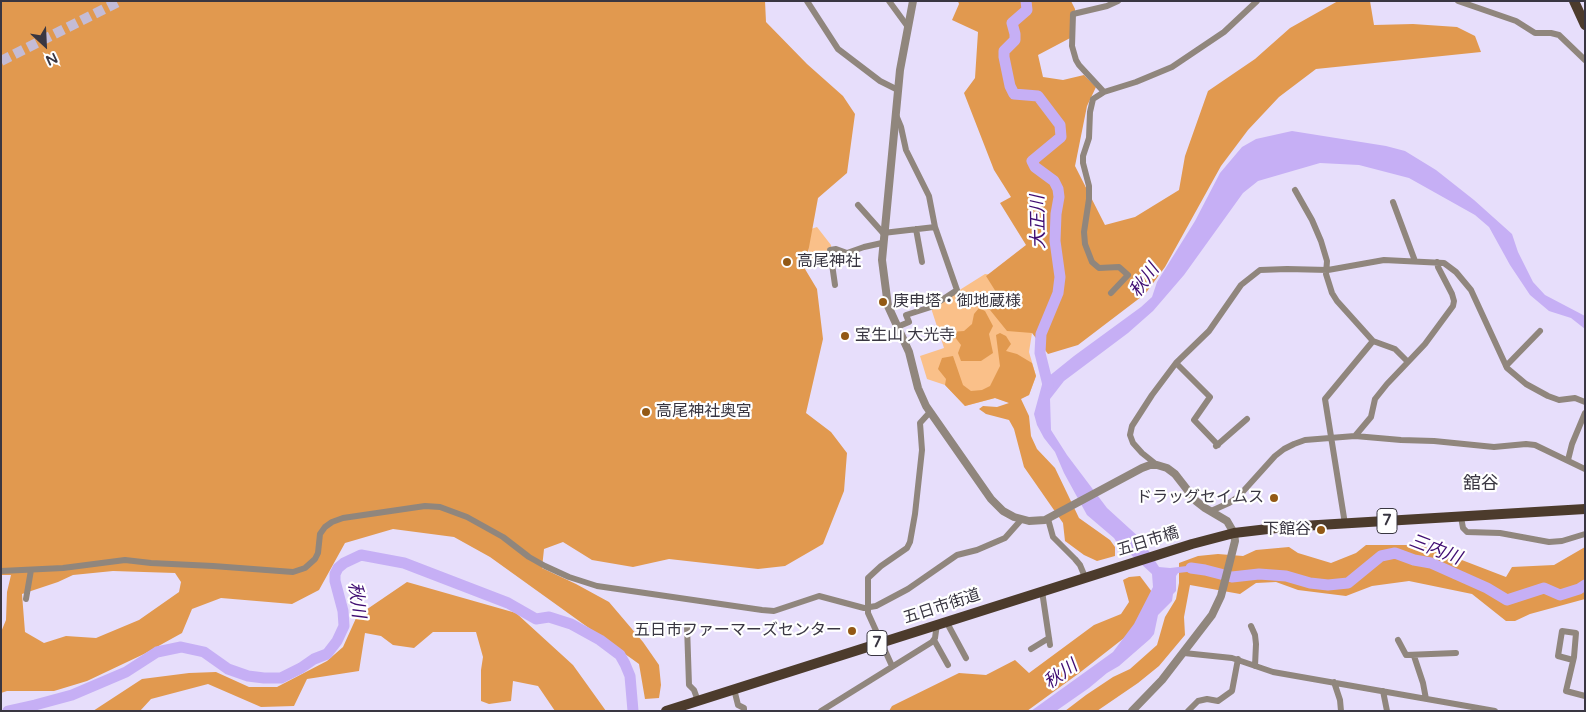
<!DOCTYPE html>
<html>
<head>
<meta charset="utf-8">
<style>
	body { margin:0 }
	#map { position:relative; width:1586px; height:712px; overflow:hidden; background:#e7defb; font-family:"Varela Round",sans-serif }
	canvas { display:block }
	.frame { position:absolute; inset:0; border:2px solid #393641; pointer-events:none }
	.north { position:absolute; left:20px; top:20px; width:50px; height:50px; -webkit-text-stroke:4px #fff; paint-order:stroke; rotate:155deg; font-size:14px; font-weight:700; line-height:20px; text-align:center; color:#393641 }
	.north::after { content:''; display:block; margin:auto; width:18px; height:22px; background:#393641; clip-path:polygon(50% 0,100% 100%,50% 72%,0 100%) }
</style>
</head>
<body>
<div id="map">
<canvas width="1586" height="712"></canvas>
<div class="frame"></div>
<div class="north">N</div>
</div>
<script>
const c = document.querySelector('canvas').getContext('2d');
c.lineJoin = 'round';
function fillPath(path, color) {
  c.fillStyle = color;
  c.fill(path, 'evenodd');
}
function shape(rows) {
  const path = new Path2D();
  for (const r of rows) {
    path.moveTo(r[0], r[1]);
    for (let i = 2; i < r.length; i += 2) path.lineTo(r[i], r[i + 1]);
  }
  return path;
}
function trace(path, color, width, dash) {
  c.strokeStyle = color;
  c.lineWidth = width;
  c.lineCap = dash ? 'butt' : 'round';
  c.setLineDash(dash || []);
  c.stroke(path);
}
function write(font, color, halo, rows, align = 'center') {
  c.font = font + ' "Varela Round","Noto Sans JP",sans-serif';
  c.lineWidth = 4.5;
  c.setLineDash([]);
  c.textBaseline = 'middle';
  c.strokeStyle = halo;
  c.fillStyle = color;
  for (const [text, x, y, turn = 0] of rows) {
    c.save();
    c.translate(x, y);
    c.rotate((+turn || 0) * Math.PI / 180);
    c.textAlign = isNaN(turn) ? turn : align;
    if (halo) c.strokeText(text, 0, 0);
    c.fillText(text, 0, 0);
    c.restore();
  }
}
const green = shape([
	[817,227,831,245,833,265,813,266,806,239,811,229],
	[985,274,1027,278,1032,333,1029,352,1036,376,1029,395,1010,403,995,398,965,406,945,385,927,379,920,356,944,348,931,308]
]);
const forest = shape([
	[1,1,765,1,766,22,807,64,843,96,855,114,847,173,818,198,805,269,817,289,823,339,806,413,831,432,847,453,844,491,823,544,785,566,758,569,669,559,633,567,592,560,563,542,544,549,542,568,576,584,609,602,643,642,659,665,661,685,659,698,645,699,639,664,490,557,454,537,393,529,345,543,319,590,292,604,221,598,192,609,182,633,144,654,87,681,54,691,7,691,1,693,1,632,6,620,7,592,11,575,1,575],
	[113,571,175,573,181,582,179,592,139,620,96,638,66,636,44,643,25,632,22,594,58,582,73,575],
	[958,1,1071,1,1075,9,1074,36,1038,55,1043,77,1063,80,1084,75,1096,87,1087,106,1075,166,1105,225,1135,217,1179,190,1185,156,1208,91,1255,59,1290,28,1338,1,1370,1,1374,25,1413,24,1457,27,1475,36,1481,52,1316,69,1279,97,1248,130,1221,166,1165,267,1145,294,1078,345,1048,354,1032,333,1007,331,986,305,996,292,986,276,1026,245,1000,203,1011,197,994,170,964,93,975,78,978,32,952,20,959,4],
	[979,308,985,311,993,326,989,334,993,353,981,361,961,361,958,353,961,345,951,332,964,331,972,324,974,314],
	[1000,333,1006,336,1011,344,1006,351,1017,354,1032,363,1036,376,1029,395,1021,399,1029,416,1031,436,1037,449,1055,468,1079,518,1110,540,1115,547,1115,556,1097,561,1084,555,1065,541,1063,523,1024,467,1014,429,1009,420,986,414,979,409,983,406,997,407,1009,403,995,398,965,406,945,385,946,379,938,369,942,358,953,356,963,385,971,391,982,390,990,386,1000,366,996,335],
	[1366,545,1418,545,1441,552,1506,577,1512,567,1554,565,1585,547,1585,599,1530,614,1515,621,1506,621,1472,594,1409,581,1372,586,1346,596,1298,590,1276,582,1256,583,1240,594,1190,585,1184,617,1185,635,1159,666,1138,683,1097,711,1065,711,1086,695,1113,677,1130,669,1157,645,1165,617,1176,599,1179,583,1179,563,1198,556,1218,554,1243,556,1256,550,1289,547,1298,553,1331,563,1356,553],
	[1140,576,1152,592,1133,631,1078,674,1027,711,889,711,892,706,959,673,986,675,1015,660,1029,673,1094,625,1121,614,1129,602,1123,580,1129,577],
	[407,582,516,613,573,665,606,711,555,711,538,686,513,681,511,701,489,704,481,701,481,670,483,657,476,632,433,632,414,648,393,645,381,636,365,633,359,671,307,679,294,706,261,707,208,684,151,699,140,711,93,711,142,679,189,673,216,672,249,687,277,687,327,661,343,647,357,616]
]);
const water = shape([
	[1292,131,1386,146,1405,151,1436,170,1474,200,1512,234,1518,252,1533,282,1545,295,1585,316,1585,329,1571,318,1549,311,1530,295,1510,265,1489,227,1475,215,1409,178,1359,165,1320,163,1258,181,1243,193,1184,275,1153,311,1128,333,1064,381,1050,399,1051,430,1067,455,1107,508,1141,539,1159,567,1170,568,1195,565,1205,570,1178,573,1176,576,1176,591,1173,594,1172,601,1158,615,1154,634,1150,639,1119,666,1107,673,1089,688,1056,711,1031,711,1113,652,1134,624,1153,587,1152,574,1127,551,1120,547,1114,538,1087,515,1064,473,1055,452,1044,438,1037,425,1034,414,1043,381,1074,356,1141,307,1152,297,1157,282,1195,221,1220,173,1242,147,1256,139]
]);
const river = shape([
	[1026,1,1027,10,1012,23,1015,34,1015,40,1004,51,1004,57,1010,86,1014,94,1038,96,1060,125,1061,137,1032,161,1035,167,1054,181,1058,189,1059,197,1056,214,1055,241,1060,277,1058,293,1041,334,1040,353,1048,385],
	[1191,568,1205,570,1232,577,1259,574,1286,576,1310,583,1328,585,1348,583,1381,556,1395,553,1414,560,1431,563,1487,588,1507,600,1544,588,1560,595,1579,589,1585,585],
	[8,711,35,705,72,695,126,672,157,652,181,647,204,652,228,669,248,676,264,678,281,678,301,668,314,659,327,654,337,641,344,626,343,611,335,581,335,574,338,568,344,563,361,555,404,563,508,603,536,619,549,617,571,624,600,640,620,655,625,664,630,676,633,711]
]);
const primaryTunnel = shape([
	[1,61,120,1]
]);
const minor = shape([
	[807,1,838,49,880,81,898,90],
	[889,1,908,27],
	[1458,1,1516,21,1535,33,1551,33,1559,35,1585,60],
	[1104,92,1079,65,1076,60,1072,46,1073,14,1107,6,1118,1],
	[896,115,901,127,906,150,929,196,935,227,957,290,931,307,906,315,909,322,897,327],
	[1295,190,1312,220,1321,241,1327,261,1326,274,1332,293,1337,301,1373,341,1395,349,1408,362,1425,344,1453,306,1454,301,1452,294,1438,267,1437,262],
	[1393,202,1415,261],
	[858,205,883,233,935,227],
	[916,229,922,262],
	[835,285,830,250,836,249,847,253,864,247,882,243],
	[1111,293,1128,275,1119,267,1099,268,1092,262,1085,244,1084,232,1089,199,1089,186,1083,163,1083,156,1089,138,1090,112,1093,99,1104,92,1136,82,1172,67,1224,32,1257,1],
	[1176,363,1210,397,1194,420,1218,445],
	[1506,366,1540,331],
	[1355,436,1371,417,1375,399,1387,384,1408,362],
	[1216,446,1247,419],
	[1568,460,1572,444,1585,413],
	[1157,465,1142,453,1133,443,1130,435,1132,426,1152,395,1176,363,1209,331,1241,285,1260,270,1287,269,1328,270,1384,260,1444,263,1456,272,1471,290,1507,368,1526,384,1548,396,1559,400,1575,398,1585,402],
	[1211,511,1229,503,1238,497,1275,456,1284,449,1294,444,1305,440,1355,436,1401,440,1434,441,1494,447,1526,444,1535,445,1585,469],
	[1461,517,1463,528,1467,532,1500,533,1549,542,1562,541,1585,534],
	[1048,519,1053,537,1075,559,1080,565,1085,577],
	[1345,524,1325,399,1373,341],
	[1,571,63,568,125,560,151,563,213,566,293,572,305,568,315,559,318,553,320,534,325,527,332,522,343,518,425,506,440,507,467,517,503,537,529,557,545,566,569,577,597,586,762,610,774,611,819,596,864,608,876,606,908,589,957,555,977,550,1005,538,1021,520],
	[1042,591,1050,645],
	[26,599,31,570],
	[946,621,966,658],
	[687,626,689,685,694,690,698,701],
	[1251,626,1255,635,1256,644,1255,666],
	[934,640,948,665],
	[1398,640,1406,655,1456,653],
	[1031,649,1049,638],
	[1184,653,1232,658,1273,672,1495,711],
	[1414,656,1423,683,1426,699],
	[1573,660,1558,656,1562,631,1576,633,1574,657,1566,691,1585,696],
	[892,666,868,613,868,578,881,566,907,548,910,542,915,514,922,450,920,423,930,412],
	[1334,682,1340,700,1341,711],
	[734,689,738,705,744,708,744,711],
	[1383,691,1387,711],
	[821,711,932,642,935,638,937,624],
	[1188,711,1198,701,1207,699,1218,701,1232,691,1238,659]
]);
const tertiary = shape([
	[913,1,900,70,882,260,888,306,909,352,918,388,926,406,991,499,1003,511,1014,517,1029,521,1045,520,1142,468,1150,465,1157,465,1167,468,1175,474,1196,501,1205,508,1227,521,1234,533,1235,541,1229,565,1221,596,1212,615,1162,680,1132,711]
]);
const primary = shape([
	[1574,1,1585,25],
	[666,711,1192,544,1234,533,1285,527,1585,509]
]);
const markers = [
	[787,262,5,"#935915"],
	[883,302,5,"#935915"],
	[845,336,5,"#935915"],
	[646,412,5,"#935915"],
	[1274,498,5,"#935915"],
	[1321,530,5,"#935915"],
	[852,631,5,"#935915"]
];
const shields = [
	[1387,521,20],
	[877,643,20]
];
const shieldNames = [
	["7",1387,521],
	["7",877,643]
];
const poiNames = [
	["高尾神社",797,262],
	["庚申塔・御地蔵様",893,302],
	["宝生山 大光寺",855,336],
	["高尾神社奥宮",656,412],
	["ドラッグセイムス",1264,498,"right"],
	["下館谷",1311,530,"right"],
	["五日市ファーマーズセンター",842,631,"right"]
];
const streetNames = [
	["五日市橋",1148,542,-17],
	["五日市街道",942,607,-18]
];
const waterNames = [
	["大正川",1039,222,-91],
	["秋川",1145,281,-54],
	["三内川",1435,550,21],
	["秋川",356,600,83],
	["秋川",1061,675,-35]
];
const neighbourhoodNames = [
	["舘谷",1481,484]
];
fillPath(green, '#fac089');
fillPath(forest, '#e1994f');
fillPath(water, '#c6aff5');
trace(river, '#c6aff5', 11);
trace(primaryTunnel, '#c4bcd6', 10, [10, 5]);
trace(minor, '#90867d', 6);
trace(tertiary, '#90867d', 8);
trace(primary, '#4c3b2c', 10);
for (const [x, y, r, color] of markers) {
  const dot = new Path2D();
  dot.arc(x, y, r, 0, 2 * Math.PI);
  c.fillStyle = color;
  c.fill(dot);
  trace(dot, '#fff', 2);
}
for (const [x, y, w] of shields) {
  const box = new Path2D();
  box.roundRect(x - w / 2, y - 12.5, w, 25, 4);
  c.fillStyle = '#fff';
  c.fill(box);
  trace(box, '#393641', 1);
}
write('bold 15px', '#393641', null, shieldNames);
write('16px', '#393641', '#fff', poiNames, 'left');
write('16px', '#393641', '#fff', streetNames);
write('italic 18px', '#3f0c72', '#fff', waterNames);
write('18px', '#393641', '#fff', neighbourhoodNames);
</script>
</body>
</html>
